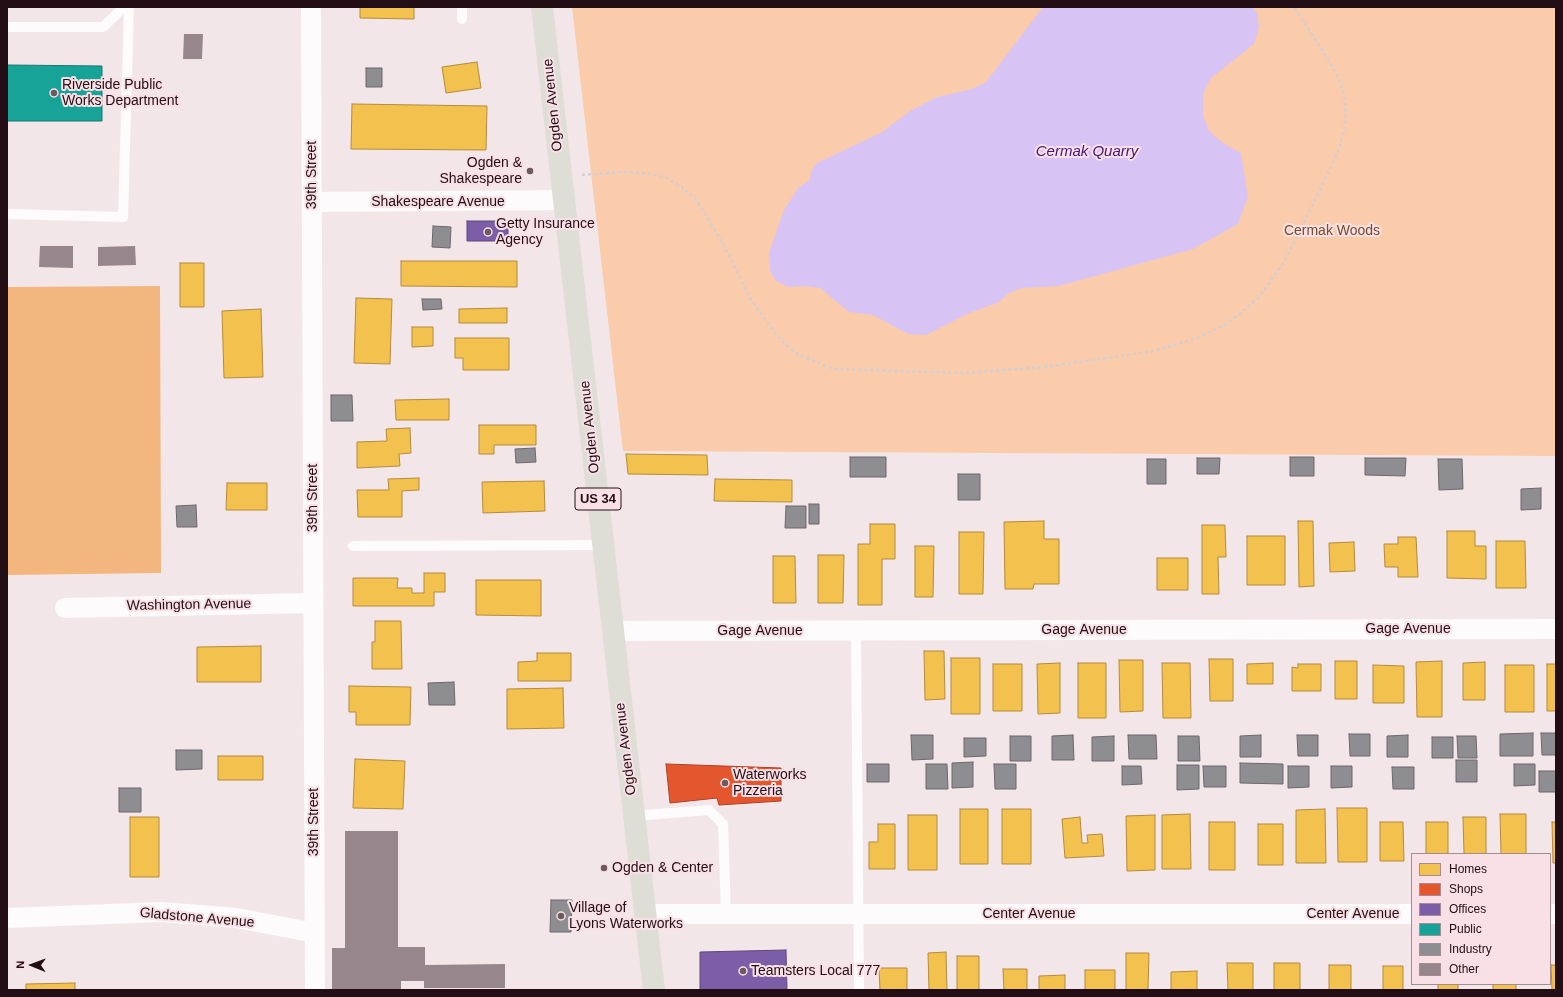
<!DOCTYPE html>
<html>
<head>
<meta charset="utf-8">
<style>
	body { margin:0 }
	#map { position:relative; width:1563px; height:997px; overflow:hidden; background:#f3e6e9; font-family:Arial,sans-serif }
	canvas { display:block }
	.frame { position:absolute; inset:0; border:8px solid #220e14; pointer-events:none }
	.legend { position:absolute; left:1411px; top:853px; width:140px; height:132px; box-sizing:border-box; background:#f9e0e6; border:1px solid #a38c92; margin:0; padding:5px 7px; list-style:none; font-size:12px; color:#220e14 }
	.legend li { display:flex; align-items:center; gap:8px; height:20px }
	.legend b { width:20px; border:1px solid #a38c92 }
	.north { position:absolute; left:12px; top:945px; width:40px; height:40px; -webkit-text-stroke:3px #f9e0e6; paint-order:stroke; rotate:271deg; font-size:11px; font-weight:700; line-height:16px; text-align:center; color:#220e14 }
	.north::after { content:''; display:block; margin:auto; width:14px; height:18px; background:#220e14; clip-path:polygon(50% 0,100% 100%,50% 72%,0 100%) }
</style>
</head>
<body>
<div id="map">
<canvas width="1563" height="997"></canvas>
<div class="frame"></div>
<ul class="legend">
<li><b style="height:11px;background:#f2c14e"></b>Homes</li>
<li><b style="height:11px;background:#e4572e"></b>Shops</li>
<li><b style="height:11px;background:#7b5ea7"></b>Offices</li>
<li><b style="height:11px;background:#17a398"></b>Public</li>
<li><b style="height:11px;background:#8d8d92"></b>Industry</li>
<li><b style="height:11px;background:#97878c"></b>Other</li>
</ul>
<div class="north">N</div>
</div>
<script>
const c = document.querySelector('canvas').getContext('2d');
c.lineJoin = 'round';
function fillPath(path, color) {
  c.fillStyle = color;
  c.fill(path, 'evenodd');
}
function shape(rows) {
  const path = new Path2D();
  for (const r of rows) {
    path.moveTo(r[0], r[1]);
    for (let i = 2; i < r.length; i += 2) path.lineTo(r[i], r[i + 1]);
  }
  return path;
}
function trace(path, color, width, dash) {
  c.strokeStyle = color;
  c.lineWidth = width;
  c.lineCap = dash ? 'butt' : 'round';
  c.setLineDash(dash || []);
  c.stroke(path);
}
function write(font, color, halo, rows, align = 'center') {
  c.font = font + ' Arial,sans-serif';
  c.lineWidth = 4;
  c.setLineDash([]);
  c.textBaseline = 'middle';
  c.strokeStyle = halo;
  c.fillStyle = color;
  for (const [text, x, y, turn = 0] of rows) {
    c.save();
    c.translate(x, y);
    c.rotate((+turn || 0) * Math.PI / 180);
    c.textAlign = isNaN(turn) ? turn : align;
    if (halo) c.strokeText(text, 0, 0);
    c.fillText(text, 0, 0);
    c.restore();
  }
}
const green = shape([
	[572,7,1556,7,1556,456,623,451]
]);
const forest = shape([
	[160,286,161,573,7,575,7,287]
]);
const water = shape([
	[1043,7,1253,7,1257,13,1259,27,1254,44,1211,78,1203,94,1203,115,1209,131,1223,143,1241,153,1248,197,1238,224,1193,249,1059,286,1022,288,1009,293,999,302,967,314,926,335,908,334,873,315,849,312,820,288,806,286,788,287,776,281,770,271,769,253,784,210,799,187,810,180,811,171,817,163,882,132,910,111,937,97,972,89,986,82]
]);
const homes = shape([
	[360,7,414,7,414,19,360,18,360,7],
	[477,62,481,88,446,93,442,67,477,62],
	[352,104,487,106,486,150,351,149,352,104],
	[401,261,517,261,517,287,401,286,401,261],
	[180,263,204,263,204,307,180,307,180,263],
	[356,298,392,299,390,364,354,363,356,298],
	[507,308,507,323,459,323,459,309,507,308],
	[261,309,263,377,224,378,222,311,261,309],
	[412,327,433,327,433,346,412,347,412,327],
	[455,338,509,338,509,370,463,370,463,358,455,358,455,338],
	[449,399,449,420,396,420,395,400,449,399],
	[479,425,536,425,536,445,494,445,494,454,479,454,479,425],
	[410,428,411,453,399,454,400,466,357,468,357,442,387,441,386,429,410,428],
	[626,454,707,455,708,475,628,474,626,454],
	[419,478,419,490,402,491,402,517,358,517,357,490,389,490,388,479,419,478],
	[715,479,792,480,792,502,714,501,715,479],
	[544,481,545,511,483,513,482,482,544,481],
	[227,483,267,483,267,510,226,510,227,483],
	[1044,521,1044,539,1059,539,1059,584,1034,584,1033,589,1005,589,1004,522,1044,521],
	[1298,521,1313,521,1314,586,1299,587,1298,521],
	[870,524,895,524,895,559,882,559,882,605,858,605,858,544,870,544,870,524],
	[1202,525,1225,525,1226,557,1218,557,1219,594,1202,594,1202,525],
	[1447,531,1475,531,1475,546,1486,546,1486,579,1447,578,1447,531],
	[959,532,984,532,983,594,959,594,959,532],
	[1247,536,1285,536,1285,585,1247,585,1247,536],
	[1398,537,1416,537,1418,577,1398,577,1398,567,1385,567,1384,544,1398,544,1398,537],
	[1496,541,1525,541,1526,588,1496,588,1496,541],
	[1354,542,1355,571,1330,572,1329,543,1354,542],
	[915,546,934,546,933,597,915,597,915,546],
	[818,555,844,555,843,603,818,603,818,555],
	[773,556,795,556,796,603,773,603,773,556],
	[1157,558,1188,558,1188,590,1157,590,1157,558],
	[424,573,445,573,445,592,434,592,434,606,353,606,353,578,398,578,397,588,412,588,412,593,424,593,424,573],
	[476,580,541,580,541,616,476,615,476,580],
	[375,621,401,621,402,669,372,669,372,642,375,642,375,621],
	[261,646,261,682,197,682,197,647,261,646],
	[924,651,944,651,945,699,925,700,924,651],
	[537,653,571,653,571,681,518,681,518,662,537,661,537,653],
	[951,658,980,658,980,714,951,714,951,658],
	[1209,659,1233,659,1233,701,1210,701,1209,659],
	[1119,660,1143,660,1143,711,1120,712,1119,660],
	[1335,661,1357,661,1357,699,1335,699,1335,661],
	[1442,661,1442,717,1417,717,1416,662,1442,661],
	[1485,662,1485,700,1463,700,1463,663,1485,662],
	[1060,663,1060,713,1038,714,1037,664,1060,663],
	[1078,663,1106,663,1106,718,1078,718,1078,663],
	[1162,663,1190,663,1191,718,1163,718,1162,663],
	[1273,663,1273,684,1247,684,1247,664,1273,663],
	[993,664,1022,664,1022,711,993,711,993,664],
	[1298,664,1321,664,1321,691,1292,691,1292,667,1298,668,1298,664],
	[1547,664,1556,664,1556,711,1547,711,1547,664],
	[1373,665,1404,666,1404,703,1373,703,1373,665],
	[1505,665,1534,665,1534,712,1505,712,1505,665],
	[349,686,411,687,410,725,356,725,356,712,349,712,349,686],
	[563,688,564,728,507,729,507,689,563,688],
	[218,756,263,756,263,780,218,780,218,756],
	[355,759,405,761,403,809,353,808,355,759],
	[1337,808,1367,808,1367,862,1338,862,1337,808],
	[960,809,988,809,988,864,960,864,960,809],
	[1002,809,1031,809,1031,864,1002,864,1002,809],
	[1325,809,1326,863,1296,863,1296,810,1325,809],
	[1190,814,1191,869,1162,869,1162,815,1190,814],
	[1500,814,1526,814,1526,854,1501,854,1500,814],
	[908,815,937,815,937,870,908,870,908,815],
	[1155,815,1155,870,1127,871,1126,816,1155,815],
	[130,817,159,817,159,877,130,877,130,817],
	[1080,817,1082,843,1088,843,1087,835,1102,834,1104,856,1065,858,1062,819,1080,817],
	[1463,817,1486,817,1486,854,1464,854,1463,817],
	[1209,822,1235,822,1235,870,1209,870,1209,822],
	[1380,822,1403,822,1404,861,1380,861,1380,822],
	[1426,822,1448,822,1448,854,1426,854,1426,822],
	[1552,822,1556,822,1556,863,1553,863,1552,822],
	[878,824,895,824,895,869,869,869,869,842,878,842,878,824],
	[1258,824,1283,824,1283,865,1258,865,1258,824],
	[946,952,947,990,929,990,928,953,946,952],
	[1126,953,1149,953,1148,990,1126,990,1126,953],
	[957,956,979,956,979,990,957,990,957,956],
	[1227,963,1253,963,1253,990,1228,990,1227,963],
	[1274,963,1300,963,1300,990,1274,990,1274,963],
	[1329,965,1351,965,1351,990,1329,990,1329,965],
	[1551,965,1556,965,1556,990,1552,990,1551,965],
	[1383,966,1403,966,1403,990,1383,990,1383,966],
	[879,968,907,968,907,990,880,990,879,968],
	[1003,969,1027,969,1027,990,1004,990,1003,969],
	[1085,970,1115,970,1115,990,1085,990,1085,970],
	[1197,971,1197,990,1171,990,1171,972,1197,971],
	[1065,975,1065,990,1039,990,1039,976,1065,975],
	[75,983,75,990,26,990,26,984,75,983],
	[1438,984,1458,984,1458,990,1438,990,1438,984],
	[1493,984,1516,984,1516,990,1493,990,1493,984]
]);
const shops = shape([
	[666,764,781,768,781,801,719,805,717,798,670,803,666,764]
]);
const offices = shape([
	[467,221,508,221,508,241,467,241,467,221],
	[786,950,787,990,700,990,700,952,786,950]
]);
const public = shape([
	[7,65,102,66,102,121,7,121,7,65]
]);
const industry = shape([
	[366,68,382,68,382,87,366,87,366,68],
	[433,226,451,227,450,248,432,247,433,226],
	[422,299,441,299,442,309,423,310,422,299],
	[331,395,352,395,353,421,331,421,331,395],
	[535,448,536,462,516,463,515,449,535,448],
	[850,457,886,457,886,477,850,477,850,457],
	[1290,457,1314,457,1314,476,1290,476,1290,457],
	[1197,458,1220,458,1219,474,1197,474,1197,458],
	[1365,458,1406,458,1405,476,1365,475,1365,458],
	[1147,459,1166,459,1166,484,1147,484,1147,459],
	[1438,459,1462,459,1463,489,1439,490,1438,459],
	[958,474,980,474,980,500,958,500,958,474],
	[1541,488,1541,509,1521,510,1521,489,1541,488],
	[809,504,819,504,819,524,809,524,809,504],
	[196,505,197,527,177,527,176,506,196,505],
	[786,506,806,506,806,528,785,528,786,506],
	[454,682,455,705,429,705,428,683,454,682],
	[1533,733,1533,756,1500,756,1500,734,1533,733],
	[1541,733,1556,733,1556,755,1542,755,1541,733],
	[1349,734,1370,734,1370,756,1350,756,1349,734],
	[911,735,933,735,933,759,912,760,911,735],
	[1073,735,1074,760,1052,760,1052,736,1073,735],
	[1128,735,1156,735,1157,759,1129,759,1128,735],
	[1261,735,1261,757,1240,757,1240,736,1261,735],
	[1297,735,1318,735,1318,756,1298,756,1297,735],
	[1408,735,1408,757,1387,757,1387,736,1408,735],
	[1010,736,1031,736,1031,761,1010,761,1010,736],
	[1114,736,1114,761,1092,761,1092,737,1114,736],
	[1178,736,1199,736,1200,761,1178,761,1178,736],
	[1457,736,1476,736,1477,758,1458,758,1457,736],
	[1432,737,1453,737,1453,758,1432,758,1432,737],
	[964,738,986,738,986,756,964,757,964,738],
	[176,750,202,750,202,769,176,770,176,750],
	[1456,760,1477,760,1477,782,1456,782,1456,760],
	[973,762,973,787,952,788,952,763,973,762],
	[1240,763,1283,764,1283,784,1240,783,1240,763],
	[867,764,889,764,889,782,867,782,867,764],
	[926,764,947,764,948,789,926,789,926,764],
	[994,764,1016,764,1016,789,995,789,994,764],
	[1514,764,1535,764,1535,785,1514,786,1514,764],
	[1177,765,1199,765,1199,789,1177,790,1177,765],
	[1122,766,1141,766,1142,784,1122,785,1122,766],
	[1203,766,1226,766,1226,787,1204,787,1203,766],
	[1288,766,1309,766,1309,787,1288,788,1288,766],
	[1331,766,1352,766,1352,787,1331,788,1331,766],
	[1392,767,1414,767,1414,789,1393,789,1392,767],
	[1539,771,1556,771,1556,792,1539,792,1539,771],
	[119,788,141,788,141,812,119,812,119,788],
	[551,900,572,900,571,932,550,932,551,900]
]);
const building = shape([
	[184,34,203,34,202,59,183,59],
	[40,246,73,246,73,268,39,267],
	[135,246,136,265,98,266,98,247],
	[345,831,398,831,398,947,425,947,425,965,505,964,505,988,424,988,424,981,401,981,401,990,332,990,332,948,345,948]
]);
const path = shape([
	[582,175,623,172,651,174,667,178,682,187,696,200,706,215,729,255,749,297,773,330,785,344,799,355,834,369,965,373,1045,367,1154,351,1197,338,1224,325,1241,313,1259,297,1285,261,1339,150,1344,130,1346,113,1344,94,1338,77,1328,59,1294,7]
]);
const lane = shape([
	[462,7,462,19],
	[7,27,103,27,124,7],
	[7,214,123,217,129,7],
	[353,546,603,545],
	[856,630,859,990],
	[634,816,709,810,723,824,726,914]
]);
const street = shape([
	[311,7,315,990],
	[312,202,564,200],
	[65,608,313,603],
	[612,631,1556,629],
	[646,914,1412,914],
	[1550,914,1556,914],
	[7,918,161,912,237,918,315,933]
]);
const primary = shape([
	[542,7,654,990]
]);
const markers = [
	[54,93,4,"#6b5a5f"],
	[530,171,4,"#6b5a5f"],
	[488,232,4,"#6b5a5f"],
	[725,783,4,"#6b5a5f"],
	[604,868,4,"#6b5a5f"],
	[561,916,4,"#6b5a5f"],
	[743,971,4,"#6b5a5f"]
];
const shields = [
	[598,499,46]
];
const shieldNames = [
	["US 34",598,499]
];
const poiNames = [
	["Riverside Public",62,85],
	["Works Department",62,101],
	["Ogden &",522,163,"right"],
	["Shakespeare",522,179,"right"],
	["Getty Insurance",496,224],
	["Agency",496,240],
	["Waterworks",733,775],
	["Pizzeria",733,791],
	["Ogden & Center",612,868],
	["Village of",569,908],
	["Lyons Waterworks",569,924],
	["Teamsters Local 777",751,971]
];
const streetNames = [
	["Ogden Avenue",553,105,-96],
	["39th Street",312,175,-90],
	["Shakespeare Avenue",438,202],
	["Ogden Avenue",590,427,-96],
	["39th Street",313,498,-90],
	["Washington Avenue",189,605,-1],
	["Gage Avenue",1408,629],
	["Gage Avenue",1084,630],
	["Gage Avenue",760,631],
	["Ogden Avenue",626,749,-97],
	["39th Street",314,822,-90],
	["Center Avenue",1029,914],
	["Center Avenue",1353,914],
	["Gladstone Avenue",197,918,5]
];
const parkNames = [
	["Cermak Woods",1332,231]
];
const waterNames = [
	["Cermak Quarry",1087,152]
];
fillPath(green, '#faccab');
fillPath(forest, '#f2b67e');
fillPath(water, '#d8c4f4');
fillPath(homes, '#f2c14e');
trace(homes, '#b48b3d', 1);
fillPath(shops, '#e4572e');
trace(shops, '#aa4126', 1);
fillPath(offices, '#7b5ea7');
trace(offices, '#60467b', 1);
fillPath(public, '#17a398');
trace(public, '#1a7670', 1);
fillPath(industry, '#8d8d92');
trace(industry, '#6d676c', 1);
fillPath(building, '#97878c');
trace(path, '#d3ced0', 2.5, [3, 3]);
trace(lane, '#fdfbfc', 10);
trace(street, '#fdfbfc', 20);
trace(primary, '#deded6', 22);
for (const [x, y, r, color] of markers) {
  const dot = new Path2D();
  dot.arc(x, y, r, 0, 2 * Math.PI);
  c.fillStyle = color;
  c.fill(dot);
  trace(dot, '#f9e0e6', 1.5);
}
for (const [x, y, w] of shields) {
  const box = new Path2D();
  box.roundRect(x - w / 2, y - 11, w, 22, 3);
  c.fillStyle = '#f9e0e6';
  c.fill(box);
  trace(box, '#220e14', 1);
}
write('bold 13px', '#220e14', null, shieldNames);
write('14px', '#220e14', '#f9e0e6', poiNames, 'left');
write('14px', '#220e14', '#f9e0e6', streetNames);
write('14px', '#764d28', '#f9e0e6', parkNames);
write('italic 15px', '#461576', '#f9e0e6', waterNames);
</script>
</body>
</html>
